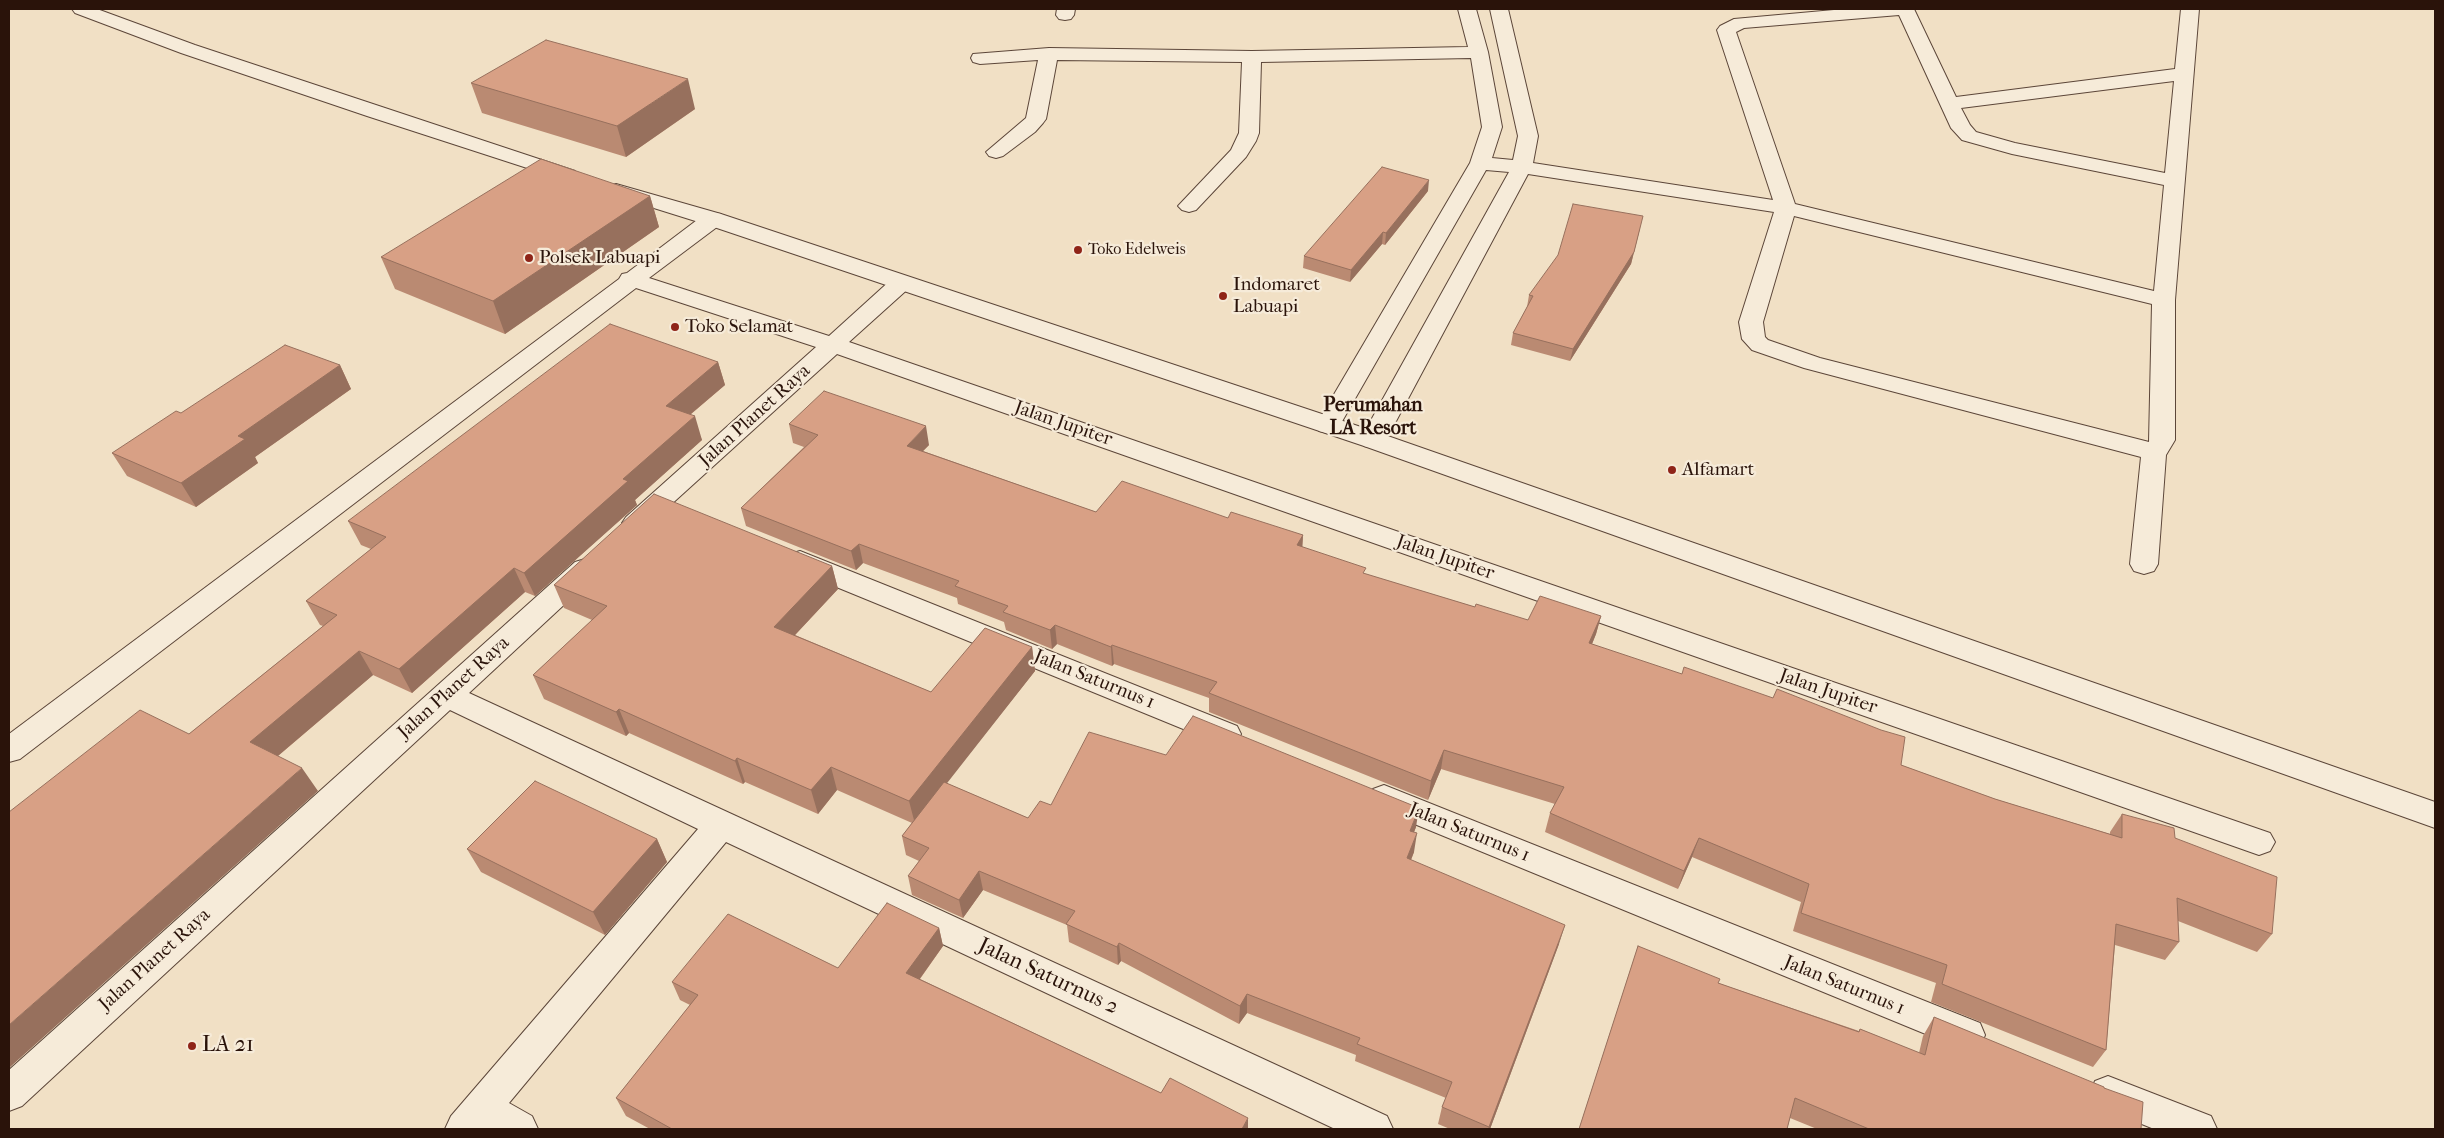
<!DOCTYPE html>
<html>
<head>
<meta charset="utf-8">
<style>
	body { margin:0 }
	#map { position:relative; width:2444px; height:1138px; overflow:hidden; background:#f1e0c5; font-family:"IM FELL French Canon",serif }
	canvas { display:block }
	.frame { position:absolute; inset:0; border:10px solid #2a130a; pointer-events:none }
</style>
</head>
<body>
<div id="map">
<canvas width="2444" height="1138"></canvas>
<div class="frame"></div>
</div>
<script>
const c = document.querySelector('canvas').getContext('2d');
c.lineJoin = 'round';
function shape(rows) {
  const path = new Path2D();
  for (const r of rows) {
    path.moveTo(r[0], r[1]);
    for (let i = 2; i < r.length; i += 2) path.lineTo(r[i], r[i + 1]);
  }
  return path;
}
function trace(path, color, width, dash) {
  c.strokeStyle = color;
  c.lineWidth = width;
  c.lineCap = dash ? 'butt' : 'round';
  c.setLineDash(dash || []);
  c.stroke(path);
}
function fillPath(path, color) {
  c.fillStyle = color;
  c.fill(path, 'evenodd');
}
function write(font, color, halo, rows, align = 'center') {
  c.font = font + ' "IM FELL French Canon",serif';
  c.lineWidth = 4.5;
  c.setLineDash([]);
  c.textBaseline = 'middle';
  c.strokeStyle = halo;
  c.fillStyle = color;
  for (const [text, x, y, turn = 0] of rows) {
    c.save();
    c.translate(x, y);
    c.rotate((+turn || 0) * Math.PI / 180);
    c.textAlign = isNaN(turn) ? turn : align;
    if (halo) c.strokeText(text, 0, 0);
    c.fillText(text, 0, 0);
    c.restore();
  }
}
const minor = shape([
	[1057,9,1075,9,1074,15,1071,19,1065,20,1059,19,1056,15,1057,9],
	[1458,9,1476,9,1488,52,1502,127,1492,158,1513,160,1518,136,1490,9,1508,9,1538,136,1533,163,1773,200,1717,30,1720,26,1734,19,1845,9,1914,9,1956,97,2175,69,2181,9,2199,9,2175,300,2175,440,2166,455,2158,564,2154,571,2144,574,2134,571,2130,564,2141,457,1804,368,1752,350,1742,339,1739,322,1774,212,1528,174,1386,440,1382,446,1373,448,1364,446,1360,440,1509,172,1486,170,1340,425,1337,431,1328,433,1319,431,1316,425,1470,163,1482,127,1471,58,1261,62,1259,133,1256,141,1246,157,1196,210,1189,212,1182,210,1178,206,1231,150,1239,133,1242,62,1057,60,1046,119,1043,123,1035,132,1003,156,996,158,989,156,986,152,1026,118,1038,60,980,64,973,62,971,58,973,54,1049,48,1252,51,1468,47,1458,9],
	[1899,15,1951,128,1962,140,2012,154,2164,185,2154,291,1795,204,1736,32,1744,28,1899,15],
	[2174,81,2165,173,2015,143,1976,132,1970,125,1961,108,2174,81],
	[1794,216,2152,304,2149,442,1820,358,1768,340,1765,337,1763,322,1794,216],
	[713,213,721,214,724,219,721,224,649,278,829,336,893,278,901,276,909,278,912,283,909,288,849,342,2270,833,2275,842,2270,851,2259,855,837,354,644,529,635,532,626,529,622,523,626,517,816,347,636,288,20,759,9,762,9,734,619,279,622,274,627,273,705,214,713,213],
	[800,551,1237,726,1241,734,1237,742,1226,746,1215,742,790,568,786,561,790,554,800,551],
	[585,559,595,562,599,569,595,576,469,693,1387,1116,1393,1129,1335,1129,726,842,509,1103,532,1116,538,1129,445,1129,451,1116,698,829,450,710,22,1106,9,1111,9,1070,575,562,585,559],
	[1384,785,1980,1023,1985,1035,1980,1047,1967,1051,1373,807,1368,798,1373,789,1384,785],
	[2108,1076,2211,1116,2217,1129,2154,1129,2095,1105,2090,1093,2095,1081,2108,1076]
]);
const tertiary = shape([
	[72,9,97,9,195,45,575,171,578,175,575,179,568,181,561,179,367,116,181,53,75,13,72,9],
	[616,184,721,214,1382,434,2435,802,2435,828,1364,446,705,224,609,194,606,190,609,186,616,184]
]);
const wall = shape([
	[471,83,695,109,626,157,482,113],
	[1428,191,1385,245,1382,244,1350,282,1303,268,1304,256],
	[650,196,659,227,505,334,395,289,381,257],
	[1640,228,1631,264,1570,361,1511,345,1513,333,1527,307,1529,295],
	[718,362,725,385,690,415,702,440,635,500,637,505,535,596,525,592,412,693,373,675,278,756,318,791,189,734,323,626,320,625,306,601,371,549,361,545,348,521],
	[340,365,351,389,255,457,258,463,196,507,127,476,112,453],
	[789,424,929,445,923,451,1096,512,1228,518,1303,535,1302,547,1365,574,1475,607,1528,620,1601,616,1596,634,1592,644,1901,765,1995,799,2110,834,2110,832,2122,814,2175,838,2272,934,2257,952,2178,921,2179,942,2165,960,2115,945,2106,1050,2093,1067,1931,1002,1936,983,1793,931,1801,902,1692,857,1678,889,1545,832,1550,813,1555,804,1441,769,1428,800,1209,712,1209,698,1114,664,1112,666,1057,644,1052,649,1006,630,1004,622,958,604,957,598,863,563,856,570,746,526,741,508,804,447,793,443],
	[832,566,838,589,795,635,931,692,1032,647,1035,671,946,783,1028,818,1051,805,1416,827,1414,832,1414,852,1411,860,1559,944,1490,1129,1450,1129,1438,1124,1442,1107,1446,1098,1355,1061,1356,1055,1247,1013,1239,1024,1121,961,1118,965,1069,942,1067,925,983,890,963,918,912,895,908,876,919,861,906,855,902,836,912,823,837,790,818,814,745,782,743,784,629,733,626,736,544,699,533,675,592,620,564,608,554,585],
	[657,839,667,862,605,935,481,872,467,849],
	[939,928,943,946,920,979,1161,1093,1248,1129,650,1129,626,1116,616,1098,690,1005,680,1000,672,982,838,968],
	[1638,946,1718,983,1859,1031,1860,1029,1919,1053,1923,1036,1934,1017,2104,1088,2141,1129,1817,1129,1790,1118,1787,1129,1579,1129]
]);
const shadedWall = shape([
	[688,79,695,109,626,157,617,126],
	[1429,180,1428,191,1385,245,1386,233],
	[650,196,659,227,505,334,493,301],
	[1640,228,1631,264,1570,361,1573,349],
	[1383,232,1382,244,1350,282,1351,270],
	[718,362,725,385,673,429,666,406],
	[340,365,351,389,255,457,258,463,196,507,181,483,238,436],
	[695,416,702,440,635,500,637,505,535,596,524,573,623,479],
	[926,426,929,445,910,464,907,446],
	[1303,535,1302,554,1297,545],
	[859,544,863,563,856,570,851,551],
	[832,566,838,589,781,650,774,627],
	[514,568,525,592,412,693,399,669],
	[1601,616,1596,634,1585,661,1589,643],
	[1055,625,1057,644,1052,649,1050,630],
	[1112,645,1114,664,1112,666,1111,647],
	[1032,647,1035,671,915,824,909,801],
	[359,651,373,675,266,766,250,742],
	[619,709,629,733,626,736,616,712],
	[1444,750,1441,769,1428,800,1431,781],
	[737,758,745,782,743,784,735,761],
	[831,767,837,790,818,814,811,790],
	[302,768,318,791,9,1068,9,1025],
	[1419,808,1416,827,1407,850,1410,831],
	[1417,833,1414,852,1404,877,1407,858],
	[1699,838,1692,857,1678,889,1684,871],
	[657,839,667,862,605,935,593,912],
	[979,871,983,890,963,918,959,900],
	[1565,925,1559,944,1490,1129,1488,1129],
	[939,928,943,946,911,991,906,973],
	[1119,943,1121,961,1118,965,1117,947],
	[1247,994,1247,1013,1239,1024,1240,1006],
	[1248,1118,1248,1129,1242,1129]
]);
const building = shape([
	[546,40,688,79,617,126,471,83,546,40],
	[541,159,650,196,493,301,381,257,541,159],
	[1382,167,1429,180,1386,233,1383,232,1351,270,1304,256,1382,167],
	[1573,204,1643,216,1634,252,1573,349,1513,333,1533,296,1529,295,1558,255,1573,204],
	[610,324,718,362,666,406,695,416,623,479,628,481,524,573,514,568,399,669,359,651,250,742,302,768,9,1025,9,812,140,710,189,734,337,615,306,601,386,537,348,521,610,324],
	[285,345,340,365,238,436,245,439,181,483,112,453,176,411,181,413,285,345],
	[824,391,926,426,907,446,1096,512,1122,481,1228,518,1231,512,1303,535,1297,545,1366,568,1363,573,1475,607,1476,604,1528,620,1540,596,1601,616,1589,643,1682,674,1684,667,1773,698,1777,689,1881,730,1905,737,1901,765,1995,799,2122,838,2122,814,2174,828,2175,838,2277,877,2272,934,2177,898,2179,942,2116,924,2106,1050,1942,984,1947,965,1801,913,1809,884,1699,838,1684,871,1550,813,1564,787,1444,750,1431,781,1209,693,1217,682,1112,645,1111,647,1055,625,1050,630,1003,612,1008,606,955,586,959,581,859,544,851,551,741,508,818,435,789,424,824,391],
	[654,494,832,566,774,627,931,692,985,628,1032,647,909,801,831,767,811,790,737,758,735,761,619,709,616,712,533,675,607,606,554,585,654,494],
	[1193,716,1419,808,1410,831,1417,833,1407,858,1565,925,1489,1127,1442,1107,1452,1082,1357,1044,1360,1038,1247,994,1240,1006,1119,943,1117,947,1066,924,1075,911,979,871,959,900,908,876,929,848,902,836,944,782,1028,818,1040,801,1051,805,1089,732,1166,755,1193,716],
	[535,781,657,839,593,912,467,849,535,781],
	[887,903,939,928,906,973,1161,1093,1170,1078,1248,1118,1242,1129,672,1129,616,1098,698,995,672,982,728,914,838,968,887,903],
	[1638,946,1720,979,1718,983,1859,1032,1860,1029,1925,1055,1934,1017,2104,1087,2104,1088,2143,1102,2141,1129,1869,1129,1795,1098,1787,1129,1579,1129,1638,946]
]);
const markers = [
	[1078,250,5,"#8f2418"],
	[529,258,5,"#8f2418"],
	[1223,296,5,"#8f2418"],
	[675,327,5,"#8f2418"],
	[1672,470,5,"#8f2418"],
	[192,1046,5,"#8f2418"]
];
const farPoinames = [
	["Toko Edelweis",1088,250]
];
const poiNames = [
	["Polsek Labuapi",539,258],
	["Indomaret",1233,285],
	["Labuapi",1233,307],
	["Toko Selamat",685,327],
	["Alfamart",1682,470]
];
const streetNames = [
	["Jalan Planet Raya",755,416,-42],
	["Jalan Jupiter",1063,424,19],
	["Jalan Jupiter",1445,558,19],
	["Jalan Saturnus 1",1094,680,22],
	["Jalan Planet Raya",454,688,-42],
	["Jalan Jupiter",1828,692,19],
	["Jalan Saturnus 1",1469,833,22],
	["Jalan Planet Raya",155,960,-42],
	["Jalan Saturnus 1",1844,986,22]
];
const neighbourhoodNames = [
	["Perumahan",1373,406],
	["LA Resort",1373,429]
];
const nearStreetnames = [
	["Jalan Saturnus 2",1048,977,25]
];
const nearPoinames = [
	["LA 21",202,1046]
];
trace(minor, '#5c4639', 2);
trace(tertiary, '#5c4639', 2);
fillPath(minor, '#f6ebd9');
fillPath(tertiary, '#f6ebd9');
fillPath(wall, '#ba8a72');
fillPath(shadedWall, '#97705d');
fillPath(building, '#d8a085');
trace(building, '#97705d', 1);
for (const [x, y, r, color] of markers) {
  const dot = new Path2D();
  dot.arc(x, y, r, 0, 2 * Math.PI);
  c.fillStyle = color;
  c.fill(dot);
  trace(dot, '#f6ebd9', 2);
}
write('16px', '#2a130a', '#f6ebd9', farPoinames, 'left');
write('19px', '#2a130a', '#f6ebd9', poiNames, 'left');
write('19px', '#2a130a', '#f6ebd9', streetNames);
write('bold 20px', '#2a130a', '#f6ebd9', neighbourhoodNames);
write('22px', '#2a130a', '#f6ebd9', nearStreetnames);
write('22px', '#2a130a', '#f6ebd9', nearPoinames, 'left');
</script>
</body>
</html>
